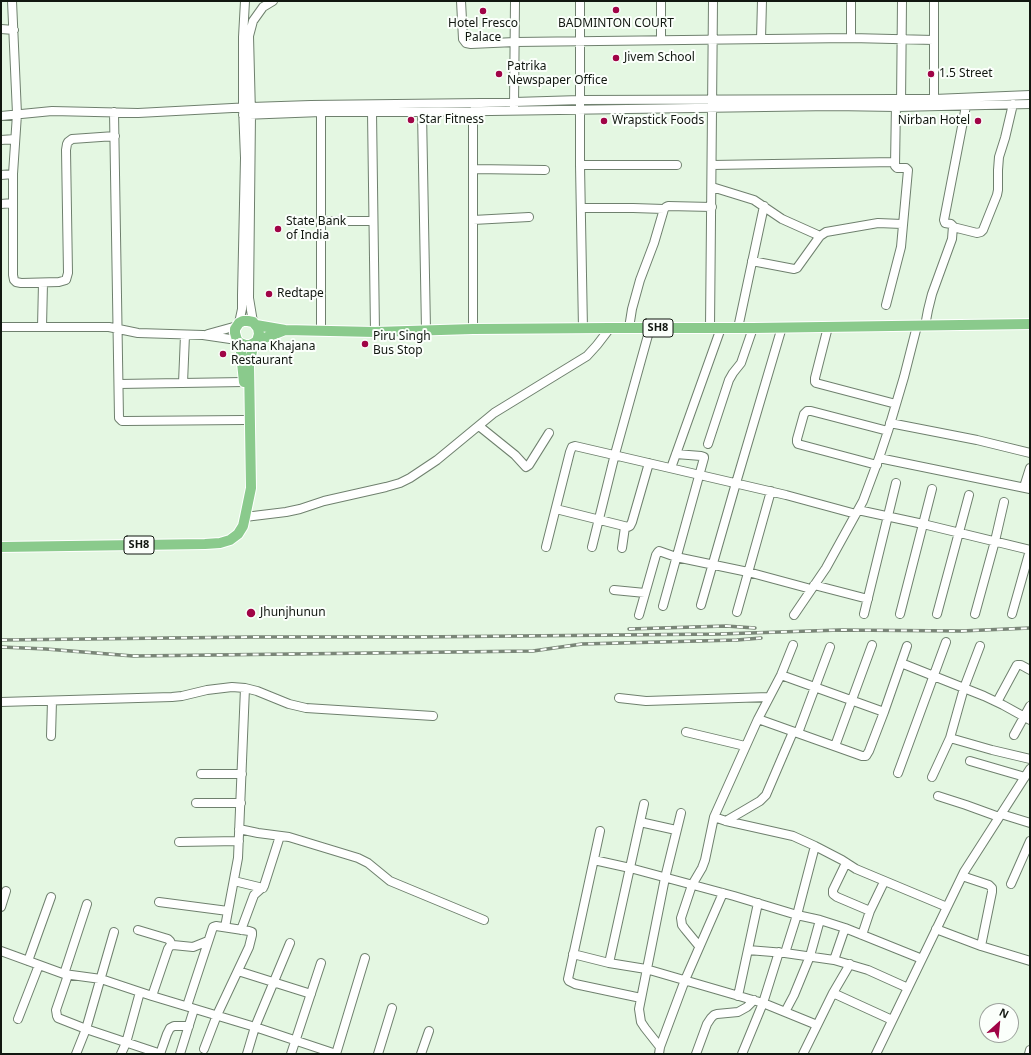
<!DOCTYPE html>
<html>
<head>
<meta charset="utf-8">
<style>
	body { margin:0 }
	#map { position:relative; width:1031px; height:1055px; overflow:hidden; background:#e4f7e2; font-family:"Noto Sans",sans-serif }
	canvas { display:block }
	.frame { position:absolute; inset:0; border:2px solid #111710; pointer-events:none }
	.north { position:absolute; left:979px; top:1003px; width:40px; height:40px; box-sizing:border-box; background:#fbfffb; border:1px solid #9da29d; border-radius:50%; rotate:27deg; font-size:11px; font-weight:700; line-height:16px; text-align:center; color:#111710 }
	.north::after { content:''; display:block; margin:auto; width:14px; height:18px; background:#a00446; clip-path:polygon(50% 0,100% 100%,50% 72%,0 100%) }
</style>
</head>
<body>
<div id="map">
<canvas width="1031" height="1055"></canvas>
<div class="frame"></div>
<div class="north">N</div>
</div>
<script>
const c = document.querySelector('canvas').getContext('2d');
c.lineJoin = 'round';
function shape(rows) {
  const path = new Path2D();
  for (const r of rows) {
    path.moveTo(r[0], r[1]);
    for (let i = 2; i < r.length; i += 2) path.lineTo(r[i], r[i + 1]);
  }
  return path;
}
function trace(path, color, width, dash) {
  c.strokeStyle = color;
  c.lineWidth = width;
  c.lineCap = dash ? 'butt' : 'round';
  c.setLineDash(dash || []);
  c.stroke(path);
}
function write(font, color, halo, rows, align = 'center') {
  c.font = font + ' "Noto Sans",sans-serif';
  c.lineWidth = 4;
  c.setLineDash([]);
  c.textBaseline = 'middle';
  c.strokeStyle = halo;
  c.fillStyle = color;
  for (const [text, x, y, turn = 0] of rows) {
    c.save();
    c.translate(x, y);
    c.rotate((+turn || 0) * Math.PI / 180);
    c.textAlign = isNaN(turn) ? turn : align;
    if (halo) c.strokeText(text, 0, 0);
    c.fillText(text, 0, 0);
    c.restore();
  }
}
const minor = shape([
	[12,1,17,114,13,174,13,275,14,280,16,282,21,283,59,282,66,280,68,273,66,150,67,144,68,142,72,139,115,136],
	[461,1,463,39,466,43,471,44,515,42,851,38],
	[580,1,580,165,583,329],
	[661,1,661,40],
	[851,1,851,38,934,40],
	[934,1,934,104],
	[1,29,14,30],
	[761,39,762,1],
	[901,104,902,1],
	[514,106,515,1],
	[473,111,473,329],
	[114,112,119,418,122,421,125,421,244,420],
	[321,112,321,331],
	[372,112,375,332],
	[422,112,426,330],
	[243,115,321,112,422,112,833,106,896,107,1030,104],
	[1,116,52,111,138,113,251,107,311,105,481,103,580,100,896,99,934,99,1030,95],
	[1,140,15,139],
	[580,165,677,165],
	[712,165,895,162],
	[473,169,545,170],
	[1,175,13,174],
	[712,187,754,200,782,219,820,236],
	[1,204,13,203],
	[581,208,633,208,664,209],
	[473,220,529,217],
	[320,221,373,221],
	[953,227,977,233,981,232,983,230,997,195,998,190,998,170,999,157,1005,138,1013,104],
	[752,261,794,269,797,268,820,236,826,232,878,223,902,224],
	[886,305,901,247,908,170,906,168,897,168,895,166,896,103],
	[253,322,249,298,251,114,249,36,253,21,263,7,273,1],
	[239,323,242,309,242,295,245,158,243,107,243,37,245,1],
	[925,326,928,310,932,294,952,239,953,226,951,224,945,223,944,220,966,106],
	[1,327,109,327,138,333,203,335,237,340],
	[42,327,43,283],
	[828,327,815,378,815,382,816,383,896,404],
	[629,328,632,309,640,280,654,243,664,209,666,207,668,206,712,207],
	[710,328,713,1],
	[738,328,764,206],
	[208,334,237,326],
	[183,383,185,335],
	[119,384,244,382],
	[890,423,977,440,1030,453],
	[479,426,515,455,526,467,529,465,549,433],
	[708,444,729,380,733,373,741,363,753,328],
	[879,458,1030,489],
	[877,465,798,444,797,442,797,439,804,414,807,411,811,411,888,431],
	[671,468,721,328],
	[1024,487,1030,468],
	[556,509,628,527,630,526,632,522,649,463],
	[858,510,923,524,1030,550],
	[245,517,286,512,300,509,324,501,386,487,400,483,410,478,437,460,494,413,587,356,597,345,610,328],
	[546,547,570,452,572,447,575,446,786,495,856,514],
	[592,547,615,454,650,328],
	[622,548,625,527],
	[814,585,868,599],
	[614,590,645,593],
	[701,605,736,483,782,327],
	[663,606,673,570,704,458,704,457,701,456,676,454],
	[737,612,771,491],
	[864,614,896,483],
	[900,614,932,489],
	[937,614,969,495],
	[975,614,995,541,1004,502],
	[1012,614,1030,550],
	[639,615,656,555,658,552,659,551,676,557,748,572,811,589],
	[794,615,826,568,863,501,879,458,888,431,904,377,917,326],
	[901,663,984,696,1003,705,1030,720],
	[781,675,884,712],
	[619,698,646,701,769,697],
	[1,702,172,697,182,696,207,690,232,687,245,688,257,691,289,704,306,708,433,716],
	[997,702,1017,665,1021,665,1030,670],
	[758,719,862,756,866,756,869,751,884,712,907,646],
	[686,732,745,746],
	[798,733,830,647],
	[1014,735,1030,706],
	[51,736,52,701],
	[950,738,992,750,1030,759],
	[835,746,872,645],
	[970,761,1025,777],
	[898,773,946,642],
	[201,774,242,774],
	[932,777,950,738,964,688,980,646],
	[938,796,966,805,999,817],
	[196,803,241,803],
	[1001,814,1030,823],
	[714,817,726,821,793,836,815,846,842,860,856,869,947,907],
	[726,821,760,801,766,795,793,732],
	[640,822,676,830],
	[239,829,258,833,289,837,358,858,368,863,390,881,484,920],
	[600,831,568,979,569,981,575,984,641,998],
	[179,842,239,841],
	[594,860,630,868,734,896,797,915,820,920,845,928,922,959],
	[846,863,833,890,833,894,837,897,870,911],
	[962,876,989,885,992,888,992,892,981,946],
	[234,881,263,888],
	[1011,884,1030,841],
	[159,902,228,911],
	[1,907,6,891],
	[225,927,238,858,245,688],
	[936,929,981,946,1030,961],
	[138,930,168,939,170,941,172,945],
	[241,930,254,895,264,886,280,836],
	[862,935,870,911,884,882],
	[699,946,685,929,682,925,681,918,692,885,702,868,705,860,714,817,758,719,781,675,793,645],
	[748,950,785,953,834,960,868,970,908,988],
	[1,951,64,974,101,979,152,996,255,1027,336,1054],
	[785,953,797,915,815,846],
	[573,954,609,963,646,969,763,1003,817,1025],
	[834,960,845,928],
	[28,961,51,897],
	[609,963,644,804],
	[238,971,311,994],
	[64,974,87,904],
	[68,975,56,1010,57,1016,58,1018,86,1029,161,1054],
	[833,993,892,1020],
	[152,996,168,949,170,946,173,945,193,947,208,941],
	[738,996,758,903],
	[187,1006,213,927,216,926,249,931,252,932,252,935,249,947,217,1015,204,1049],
	[785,1012,794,995,810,956,820,920],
	[18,1019,39,965],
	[660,1047,645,1028,641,1022,639,1009,665,878,681,813],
	[76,1054,86,1029,114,932],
	[121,1054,126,1043,140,992],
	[160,1054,167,1034,170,1028,174,1026,189,1026],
	[180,1054,194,1009],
	[247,1054,255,1027,290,943],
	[291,1054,321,963],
	[336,1054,365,958],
	[378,1054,392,1008],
	[421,1054,429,1031],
	[659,1054,660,1047,685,980,723,893],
	[696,1054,707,1024,711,1018,714,1015,717,1014,738,1012,747,1007,754,1000],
	[742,1054,763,1003,779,952],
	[803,1054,833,993,850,964],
	[876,1054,964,872,1030,769],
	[1029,1054,1030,1050]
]);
const major = shape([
	[256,325,285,330,375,332,473,329,610,328,753,328,1030,324],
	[257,341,285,330],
	[240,343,244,382],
	[1,547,205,544,220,543,230,540,238,534,243,526,245,517,251,488,249,364,254,343,257,341,259,334,258,328,253,322,248,321,243,321,239,323,235,329,235,333,237,340,240,343,245,345,250,345,254,343]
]);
const rail = shape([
	[629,629,726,626,755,628],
	[1,640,254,637,417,637,720,634,840,630,961,631,1030,628],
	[1,647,46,649,133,656,533,651,582,644,737,640,761,638]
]);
const markers = [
	[616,10,4,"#a00446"],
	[483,11,4,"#a00446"],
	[616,58,4,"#a00446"],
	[499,74,4,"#a00446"],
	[931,74,4,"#a00446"],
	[411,120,4,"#a00446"],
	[604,121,4,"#a00446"],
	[978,121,4,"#a00446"],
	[278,229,4,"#a00446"],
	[269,294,4,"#a00446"],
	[365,344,4,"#a00446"],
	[223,354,4,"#a00446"],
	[251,613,5,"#a00446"]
];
const shields = [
	[658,328,30],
	[139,545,30]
];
const shieldNames = [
	["SH8",658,328],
	["SH8",139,545]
];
const poiNames = [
	["Hotel Fresco",483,24,"center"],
	["Palace",483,38,"center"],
	["BADMINTON COURT",616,24,"center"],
	["Jivem School",624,58],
	["Patrika",507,67],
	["Newspaper Office",507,81],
	["1.5 Street",939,74],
	["Star Fitness",419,120],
	["Wrapstick Foods",612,121],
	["Nirban Hotel",970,121,"right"],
	["State Bank",286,222],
	["of India",286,236],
	["Redtape",277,294],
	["Piru Singh",373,337],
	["Bus Stop",373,351],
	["Khana Khajana",231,347],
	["Restaurant",231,361],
	["Jhunjhunun",260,613]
];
trace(minor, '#6f806e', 10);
trace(major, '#fff', 12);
trace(minor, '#fff', 8);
trace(major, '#8aca8c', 10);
trace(rail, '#7a8678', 3.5);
trace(rail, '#fbfffb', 2, [6]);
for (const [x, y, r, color] of markers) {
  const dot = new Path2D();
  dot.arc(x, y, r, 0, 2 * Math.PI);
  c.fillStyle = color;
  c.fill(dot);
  trace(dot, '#fbfffb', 1.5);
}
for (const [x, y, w] of shields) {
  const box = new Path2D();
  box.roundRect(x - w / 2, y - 9, w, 18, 3);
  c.fillStyle = '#fbfffb';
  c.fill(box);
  trace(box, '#111710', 1);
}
write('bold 11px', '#111710', null, shieldNames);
write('12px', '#111710', '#fbfffb', poiNames, 'left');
</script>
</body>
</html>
